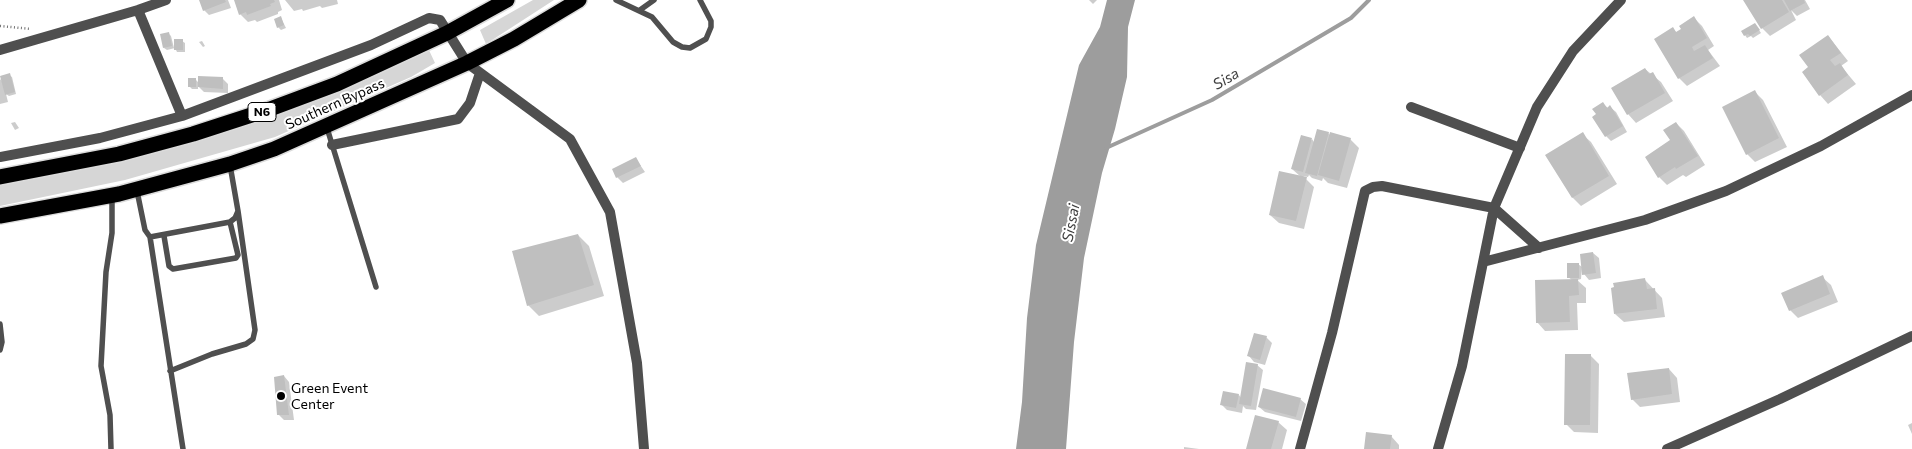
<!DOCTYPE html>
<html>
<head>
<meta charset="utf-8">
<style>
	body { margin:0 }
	canvas { display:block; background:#fff }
</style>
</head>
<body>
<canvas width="1912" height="449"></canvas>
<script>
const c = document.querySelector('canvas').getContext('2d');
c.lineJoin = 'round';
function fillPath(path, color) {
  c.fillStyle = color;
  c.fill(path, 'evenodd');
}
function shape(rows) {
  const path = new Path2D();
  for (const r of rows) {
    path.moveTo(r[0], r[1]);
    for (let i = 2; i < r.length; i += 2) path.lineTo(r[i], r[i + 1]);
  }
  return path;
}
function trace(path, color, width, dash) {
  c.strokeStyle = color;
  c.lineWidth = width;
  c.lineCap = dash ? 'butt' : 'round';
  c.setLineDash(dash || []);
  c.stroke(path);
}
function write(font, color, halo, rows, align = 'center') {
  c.font = font + ' Commissioner,sans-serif';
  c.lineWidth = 4;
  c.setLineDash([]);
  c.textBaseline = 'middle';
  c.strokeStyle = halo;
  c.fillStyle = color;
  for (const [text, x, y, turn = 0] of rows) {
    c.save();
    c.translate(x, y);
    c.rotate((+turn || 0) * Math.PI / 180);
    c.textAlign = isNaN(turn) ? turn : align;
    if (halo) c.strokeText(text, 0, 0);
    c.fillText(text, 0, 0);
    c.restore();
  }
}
const green = shape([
	[533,0,554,0,486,44,480,30],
	[428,48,435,63,411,77,275,137,125,180,0,206,0,182,114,160]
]);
const water = shape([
	[1107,0,1135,0,1128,27,1127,77,1115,129,1102,173,1084,258,1074,342,1066,449,1016,449,1022,402,1027,318,1036,245,1079,65,1100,27]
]);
const shadow = shape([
	[203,0,228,0,231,8,209,15,204,10],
	[235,0,279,0,282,10,278,12,278,14,257,22,255,20,248,22,240,14],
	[285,0,337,0,338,4,322,8,320,6,303,11,302,9,294,11],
	[1089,0,1097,0,1093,4],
	[1745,0,1805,0,1810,9,1797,16,1791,10,1796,20,1770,36,1762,28],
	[281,18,286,28,281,30,278,27],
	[1694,18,1702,26,1714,46,1708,50,1720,66,1687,86,1679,78,1673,29,1677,33],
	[1757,27,1761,33,1753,38,1751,36,1747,38,1745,35],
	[169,34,171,36,174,48,182,41,185,43,185,52,177,52,175,48,167,50,164,48],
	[1828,36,1848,61,1841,66,1856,84,1828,104,1820,95,1803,72,1810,68],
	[202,41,205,46,203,47,199,42],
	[1645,69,1661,82,1673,101,1636,123,1628,114,1613,89],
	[9,75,12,77,16,94,9,96,6,94,8,102,0,104,0,79,3,82],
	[223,79,228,84,228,93,204,92,198,86,198,89,192,89,190,87,196,80,199,83],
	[1755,92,1763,100,1787,147,1755,162,1747,154],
	[1603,104,1608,108,1610,107,1616,112,1627,132,1611,141,1606,136,1597,115],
	[15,122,19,128,15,130,11,123],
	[1676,123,1684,131,1705,165,1686,177,1683,175,1667,185,1659,177,1672,141],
	[1328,133,1330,135,1350,139,1359,148,1347,188,1328,183,1323,178,1322,181,1312,178,1309,175,1308,177,1303,176,1314,187,1304,229,1279,223,1270,215,1301,177,1292,169,1312,139,1314,142],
	[1582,134,1591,142,1617,184,1581,206,1573,198,1547,155],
	[636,159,645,172,623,183,617,177],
	[578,235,589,246,604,296,539,316,528,305],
	[1593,253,1599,258,1601,278,1589,280,1584,274],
	[1578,264,1582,267,1581,279,1577,280,1586,288,1586,303,1577,303,1578,330,1545,331,1537,322,1572,280,1568,277],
	[1822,277,1831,285,1838,302,1798,318,1790,310],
	[1645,280,1662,298,1665,317,1624,322,1615,314],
	[1266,337,1272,343,1265,365,1254,362,1249,356],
	[1590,355,1599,364,1598,433,1574,432,1566,424],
	[1257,365,1263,370,1256,410,1246,409,1243,406,1242,413,1227,410,1221,404,1239,395,1241,398],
	[1669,369,1677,378,1680,402,1640,407,1632,399],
	[284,376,289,382,294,420,284,420,279,415],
	[1300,399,1306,404,1301,421,1265,412,1259,407],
	[1278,422,1287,430,1282,449,1247,449],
	[1912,423,1912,434,1908,425],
	[1391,436,1399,445,1399,449,1365,449],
	[1184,447,1199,449,1184,449]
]);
const stream = shape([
	[1106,148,1212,100,1351,18,1369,0]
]);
const building = shape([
	[199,0,225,0,226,2,203,11],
	[234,0,274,0,275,2,270,4,271,6,247,15,246,12,239,15],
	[1743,0,1782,0,1789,12,1761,29],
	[1784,0,1804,0,1805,3,1790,11],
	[281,16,284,25,277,28,274,19],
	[1694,16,1707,38,1692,47,1694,51,1705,45,1713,58,1678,79,1654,39,1673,27,1676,32,1681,29,1679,26],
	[1755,23,1760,30,1750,36,1748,34,1744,36,1741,31],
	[169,32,172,46,163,48,160,34],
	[1828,35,1841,53,1830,60,1835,66,1840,63,1848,75,1819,96,1802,72,1808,67,1799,55],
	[174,39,183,39,183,50,174,50],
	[1645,68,1649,74,1653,72,1665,93,1627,115,1611,88],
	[10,73,15,92,5,95,0,76],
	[198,76,223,77,223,89,198,87],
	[188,78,196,78,196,87,188,87],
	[1755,90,1779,138,1746,155,1722,107],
	[1603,102,1607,108,1610,105,1623,126,1605,137,1592,117,1596,114,1592,109],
	[1676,122,1698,156,1676,169,1675,167,1658,178,1645,157,1670,140,1663,130],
	[1317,129,1329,132,1317,176,1305,173],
	[1330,132,1351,138,1339,181,1318,175],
	[1583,132,1609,176,1572,198,1545,155],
	[1301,135,1312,138,1303,172,1291,169],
	[636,157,641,166,616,178,612,169],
	[1279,171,1307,177,1296,221,1269,215],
	[578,234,594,285,527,306,512,251],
	[1593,252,1596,273,1582,275,1580,254],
	[1567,263,1579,263,1579,278,1567,278],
	[1823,275,1830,294,1789,311,1781,293],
	[1645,278,1647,289,1655,288,1657,309,1614,314,1611,288,1614,287,1613,283],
	[1578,279,1579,295,1569,296,1570,322,1536,323,1535,280],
	[1254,333,1267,336,1260,360,1247,356],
	[1565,354,1591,354,1590,425,1564,425],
	[1246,362,1258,364,1251,406,1239,404],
	[1669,368,1672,394,1631,400,1627,373],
	[284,375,289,415,277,415,274,377],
	[1263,388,1301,398,1296,417,1258,407],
	[1223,391,1239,394,1236,408,1220,405],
	[1255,415,1279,421,1271,449,1246,449],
	[1366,432,1392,435,1390,449,1364,449]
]);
const path = shape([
	[0,26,31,29]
]);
const lane = shape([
	[616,0,652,17,673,42,682,47,690,48,706,39,711,27,711,21,700,0],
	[640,10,654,0],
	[327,128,376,287],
	[137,191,145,230,150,237,230,222,235,218,238,211,230,165],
	[164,236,169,266,173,269,236,258,238,255,230,222],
	[150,237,183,449],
	[0,324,2,342,0,350],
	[170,371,212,354,246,344,253,339,255,330,238,211],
	[111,449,110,415,101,366,106,272,112,233,112,195]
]);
const street = shape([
	[138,10,182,116],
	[0,50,138,10,166,0],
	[1411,107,1520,148],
	[332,145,458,119,470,103,480,73],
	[0,157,100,138,182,116,371,45,429,18,440,20,467,63,570,139,610,212,637,363,644,449],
	[1483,262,1645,220,1726,191,1821,146,1912,95],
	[1300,449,1332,333,1365,191,1373,187,1382,186,1494,208,1539,248],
	[1438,449,1462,366,1494,208,1537,107,1573,51,1621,0],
	[1667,449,1780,399,1912,336]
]);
const highway = shape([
	[0,177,119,154,193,134,270,109,337,84,447,33,507,0],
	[0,216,119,194,230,164,274,149,467,63,514,39,579,0]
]);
const markers = [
	[281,396,5,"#000"]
];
const shields = [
	[262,112,28]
];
const shieldNames = [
	["N6",262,112]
];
const streetNames = [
	["Southern Bypass",335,104,-24]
];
const poiNames = [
	["Green Event",291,388],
	["Center",291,404]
];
const waterNames = [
	["Sisa",1226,79,-31],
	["Sissai",1071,223,-79]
];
fillPath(green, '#d6d6d6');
fillPath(water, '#9d9d9d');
fillPath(shadow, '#0003');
trace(stream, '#9d9d9d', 4);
fillPath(building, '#bfbfbf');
trace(highway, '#dbdbdb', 18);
trace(path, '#717171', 2.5, [1, 2.5]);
trace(lane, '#4f4f4f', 5.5);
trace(street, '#4f4f4f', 10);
trace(highway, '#000', 15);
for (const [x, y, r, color] of markers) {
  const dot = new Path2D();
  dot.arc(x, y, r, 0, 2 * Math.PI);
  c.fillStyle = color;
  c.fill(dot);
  trace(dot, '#fff', 2);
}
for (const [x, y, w] of shields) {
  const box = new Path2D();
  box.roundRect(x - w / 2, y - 9.5, w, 19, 4);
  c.fillStyle = '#fff';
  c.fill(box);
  trace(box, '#000', 1);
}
write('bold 12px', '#000', null, shieldNames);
write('14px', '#000', '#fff', streetNames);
write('14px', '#000', '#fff', poiNames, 'left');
write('italic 15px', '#3e3e3e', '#fff', waterNames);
</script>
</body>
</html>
